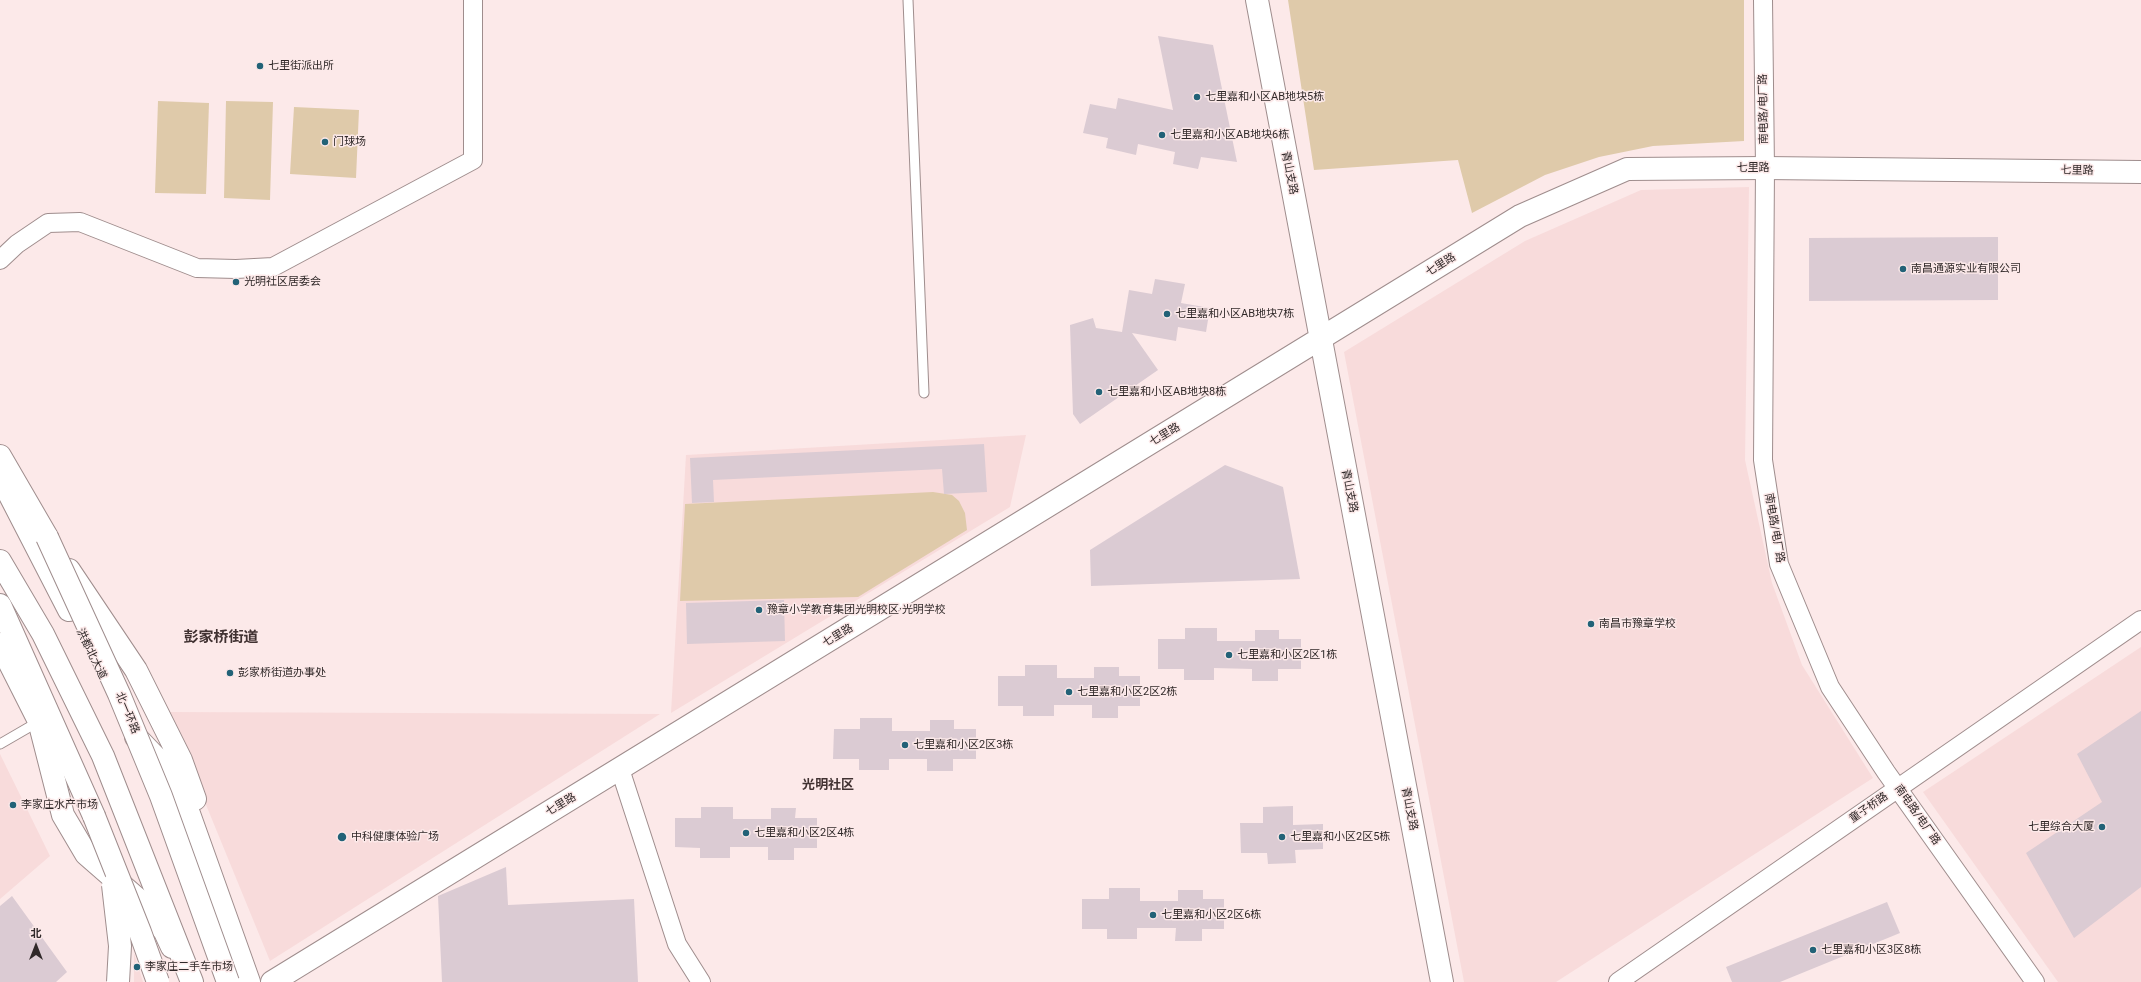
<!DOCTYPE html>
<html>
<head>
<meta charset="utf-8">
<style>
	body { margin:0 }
	#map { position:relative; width:2141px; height:982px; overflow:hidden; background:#fce9e9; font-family:Roboto,"Noto Sans SC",sans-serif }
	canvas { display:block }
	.north { position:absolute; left:16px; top:926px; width:40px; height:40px; -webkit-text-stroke:3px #fce9e9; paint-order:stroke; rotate:0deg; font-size:11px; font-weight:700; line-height:16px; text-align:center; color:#302929 }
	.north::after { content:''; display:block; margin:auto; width:14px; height:18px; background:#302929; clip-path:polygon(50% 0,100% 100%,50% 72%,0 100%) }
</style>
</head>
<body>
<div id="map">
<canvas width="2141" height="982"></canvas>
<div class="north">北</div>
</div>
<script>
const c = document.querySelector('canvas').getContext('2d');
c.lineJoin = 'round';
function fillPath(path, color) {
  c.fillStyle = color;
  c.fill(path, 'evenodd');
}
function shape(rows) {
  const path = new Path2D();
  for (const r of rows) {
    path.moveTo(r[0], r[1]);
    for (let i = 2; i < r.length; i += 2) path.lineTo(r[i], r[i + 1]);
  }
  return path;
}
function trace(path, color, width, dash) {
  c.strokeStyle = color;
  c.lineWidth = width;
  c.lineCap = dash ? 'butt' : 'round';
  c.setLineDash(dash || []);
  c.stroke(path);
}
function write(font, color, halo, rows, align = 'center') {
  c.font = font + ' Roboto,"Noto Sans SC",sans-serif';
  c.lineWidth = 3;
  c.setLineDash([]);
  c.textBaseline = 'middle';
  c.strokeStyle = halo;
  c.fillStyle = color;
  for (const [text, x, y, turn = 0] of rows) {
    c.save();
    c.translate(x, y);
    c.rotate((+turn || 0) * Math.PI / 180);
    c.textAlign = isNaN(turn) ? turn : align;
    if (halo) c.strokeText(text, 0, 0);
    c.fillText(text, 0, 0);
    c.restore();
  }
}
const built = shape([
	[1749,187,1745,460,1772,583,1802,665,1873,778,1556,982,1464,982,1344,352,1525,241,1641,190],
	[1026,435,1010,507,671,713,686,455],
	[2141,647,2141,982,2058,982,1923,792],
	[168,712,660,714,270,961],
	[0,754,50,856,0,899],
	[134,953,143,982,134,982]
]);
const green = shape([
	[1288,0,1744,0,1744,141,1653,146,1599,157,1545,175,1472,213,1458,160,1314,170],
	[158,101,209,103,206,194,155,193],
	[226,101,273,102,270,200,224,198],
	[294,107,359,110,356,178,290,174],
	[933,492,952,495,959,501,965,513,967,530,858,597,680,601,685,504]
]);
const building = shape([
	[1158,36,1213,45,1237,162,1201,157,1198,169,1173,164,1175,152,1138,144,1136,155,1106,148,1108,138,1083,133,1090,104,1116,109,1118,98,1173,110],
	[1998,237,1998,300,1809,301,1809,238],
	[1155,279,1185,284,1181,303,1210,308,1206,332,1178,327,1176,341,1132,333,1158,370,1080,424,1073,414,1070,325,1093,318,1096,328,1122,332,1129,290,1152,294],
	[984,444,987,492,944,494,942,469,713,480,714,502,692,503,690,458],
	[1225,465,1283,487,1300,579,1091,586,1090,550],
	[784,600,785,641,687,644,686,603],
	[1185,628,1217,628,1217,641,1255,641,1255,630,1279,630,1279,639,1301,639,1301,669,1278,669,1278,681,1252,681,1252,669,1214,668,1214,680,1184,680,1184,669,1158,669,1158,639,1185,639],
	[1025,665,1057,665,1057,678,1094,678,1094,667,1119,667,1119,676,1140,676,1140,706,1118,706,1118,718,1092,718,1092,705,1054,705,1054,716,1023,716,1023,706,998,706,998,676,1025,676],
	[2141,711,2141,887,2074,938,2026,853,2102,802,2077,754],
	[860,718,892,718,892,731,930,731,930,720,954,720,954,729,976,729,976,759,953,759,953,771,927,771,927,759,889,759,889,770,859,770,859,759,833,759,834,729,860,729],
	[1293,806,1293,825,1323,824,1323,849,1295,850,1296,863,1268,864,1267,853,1241,853,1240,823,1263,823,1263,807],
	[701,807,733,807,733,819,771,819,771,808,796,808,795,818,817,818,817,848,794,848,794,860,768,860,768,847,730,847,730,858,700,858,700,848,675,847,675,818,701,818],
	[506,867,508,905,634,899,638,982,442,982,438,896],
	[1109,888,1140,888,1140,901,1178,901,1178,890,1203,890,1203,899,1224,899,1224,929,1202,929,1202,941,1175,941,1176,928,1137,928,1137,939,1107,939,1107,929,1082,929,1082,899,1109,899],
	[12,896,67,972,56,982,0,982,0,906],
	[1887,902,1900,933,1780,982,1732,982,1726,967]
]);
const lane = shape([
	[908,0,924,393],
	[0,744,38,722]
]);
const street = shape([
	[1763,0,1765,168,1763,460,1779,564,1830,687,1886,772,2035,982],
	[0,260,17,244,48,223,80,222,197,268,236,269,273,267,473,160,473,0],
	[620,769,677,944,701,982],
	[1618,982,2141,620]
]);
const secondary = shape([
	[1257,0,1442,982],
	[0,605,94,816],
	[272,982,1520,216,1627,169,1765,168,2141,172]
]);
const primary = shape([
	[0,476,69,610],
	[69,570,136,670,181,760,195,799],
	[0,644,39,721,63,815,86,854,141,902,165,932,172,947],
	[136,737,162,764,183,797,249,982]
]);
const highway = shape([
	[0,456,47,537],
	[0,561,43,634,103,756,192,982]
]);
const secondaryBridge = shape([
	[94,816,140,932,158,982],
	[113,885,120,946,118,982]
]);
const highwayBridge = shape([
	[47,537,119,694,161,796,228,982]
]);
const markers = [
	[260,66,4,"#226277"],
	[1197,97,4,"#226277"],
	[1162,135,4,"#226277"],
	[325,142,4,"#226277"],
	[1903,269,4,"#226277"],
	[236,282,4,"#226277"],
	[1167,314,4,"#226277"],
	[1099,392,4,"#226277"],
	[759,610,4,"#226277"],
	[1591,624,4,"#226277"],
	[1229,655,4,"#226277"],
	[230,673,4,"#226277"],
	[1069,692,4,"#226277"],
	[905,745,4,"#226277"],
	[13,805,4,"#226277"],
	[2102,827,4,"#226277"],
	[746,833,4,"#226277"],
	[342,837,5,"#226277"],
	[1282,837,4,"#226277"],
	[1153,915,4,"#226277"],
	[1813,950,4,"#226277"],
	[137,967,4,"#226277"]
];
const poiNames = [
	["七里街派出所",268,66],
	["七里嘉和小区AB地块5栋",1205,97],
	["七里嘉和小区AB地块6栋",1170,135],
	["门球场",333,142],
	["南昌通源实业有限公司",1911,269],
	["光明社区居委会",244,282],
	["七里嘉和小区AB地块7栋",1175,314],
	["七里嘉和小区AB地块8栋",1107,392],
	["豫章小学教育集团光明校区·光明学校",767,610],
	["南昌市豫章学校",1599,624],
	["七里嘉和小区2区1栋",1237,655],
	["彭家桥街道办事处",238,673],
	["七里嘉和小区2区2栋",1077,692],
	["七里嘉和小区2区3栋",913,745],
	["李家庄水产市场",21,805],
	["七里综合大厦",2094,827,"right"],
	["七里嘉和小区2区4栋",754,833],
	["中科健康体验广场",351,837],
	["七里嘉和小区2区5栋",1290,837],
	["七里嘉和小区2区6栋",1161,915],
	["七里嘉和小区3区8栋",1821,950],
	["李家庄二手车市场",145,967]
];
const streetNames = [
	["南电路/电厂路",1764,109,-91],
	["七里路",1753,168],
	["七里路",2077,171,1],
	["青山支路",1289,173,79],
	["七里路",1441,265,-32],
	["七里路",1165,435,-31],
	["青山支路",1349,491,79],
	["南电路/电厂路",1774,528,80],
	["七里路",838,636,-31],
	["洪都北大道",91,654,64],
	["北一环路",127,713,67],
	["七里路",561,805,-31],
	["童子桥路",1869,808,-35],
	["青山支路",1409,809,79],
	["南电路/电厂路",1917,815,55]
];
const quarterNames = [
	["光明社区",828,786]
];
const districtNames = [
	["彭家桥街道",221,638]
];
fillPath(built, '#f8dbdb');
fillPath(green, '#dfcaaa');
fillPath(building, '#dbcbd3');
trace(lane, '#9f8d8d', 11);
trace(street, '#9f8d8d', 20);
trace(secondary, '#9f8d8d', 24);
trace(primary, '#9f8d8d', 24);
trace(highway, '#9f8d8d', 24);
trace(lane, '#fff', 9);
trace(street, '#fff', 18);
trace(secondary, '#fff', 22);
trace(primary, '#fff', 22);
trace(highway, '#fff', 22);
trace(secondaryBridge, '#9f8d8d', 24, []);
trace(highwayBridge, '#9f8d8d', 24, []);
trace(secondaryBridge, '#fff', 22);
trace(highwayBridge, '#fff', 22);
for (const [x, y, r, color] of markers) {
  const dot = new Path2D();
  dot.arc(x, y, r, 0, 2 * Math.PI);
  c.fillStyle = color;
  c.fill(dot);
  trace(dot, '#fce9e9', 1.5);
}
write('11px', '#302929', '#fce9e9', poiNames, 'left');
write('11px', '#302929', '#fce9e9', streetNames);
write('bold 13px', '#413232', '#fce9e9', quarterNames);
write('bold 15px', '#413232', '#fce9e9', districtNames);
</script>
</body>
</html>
